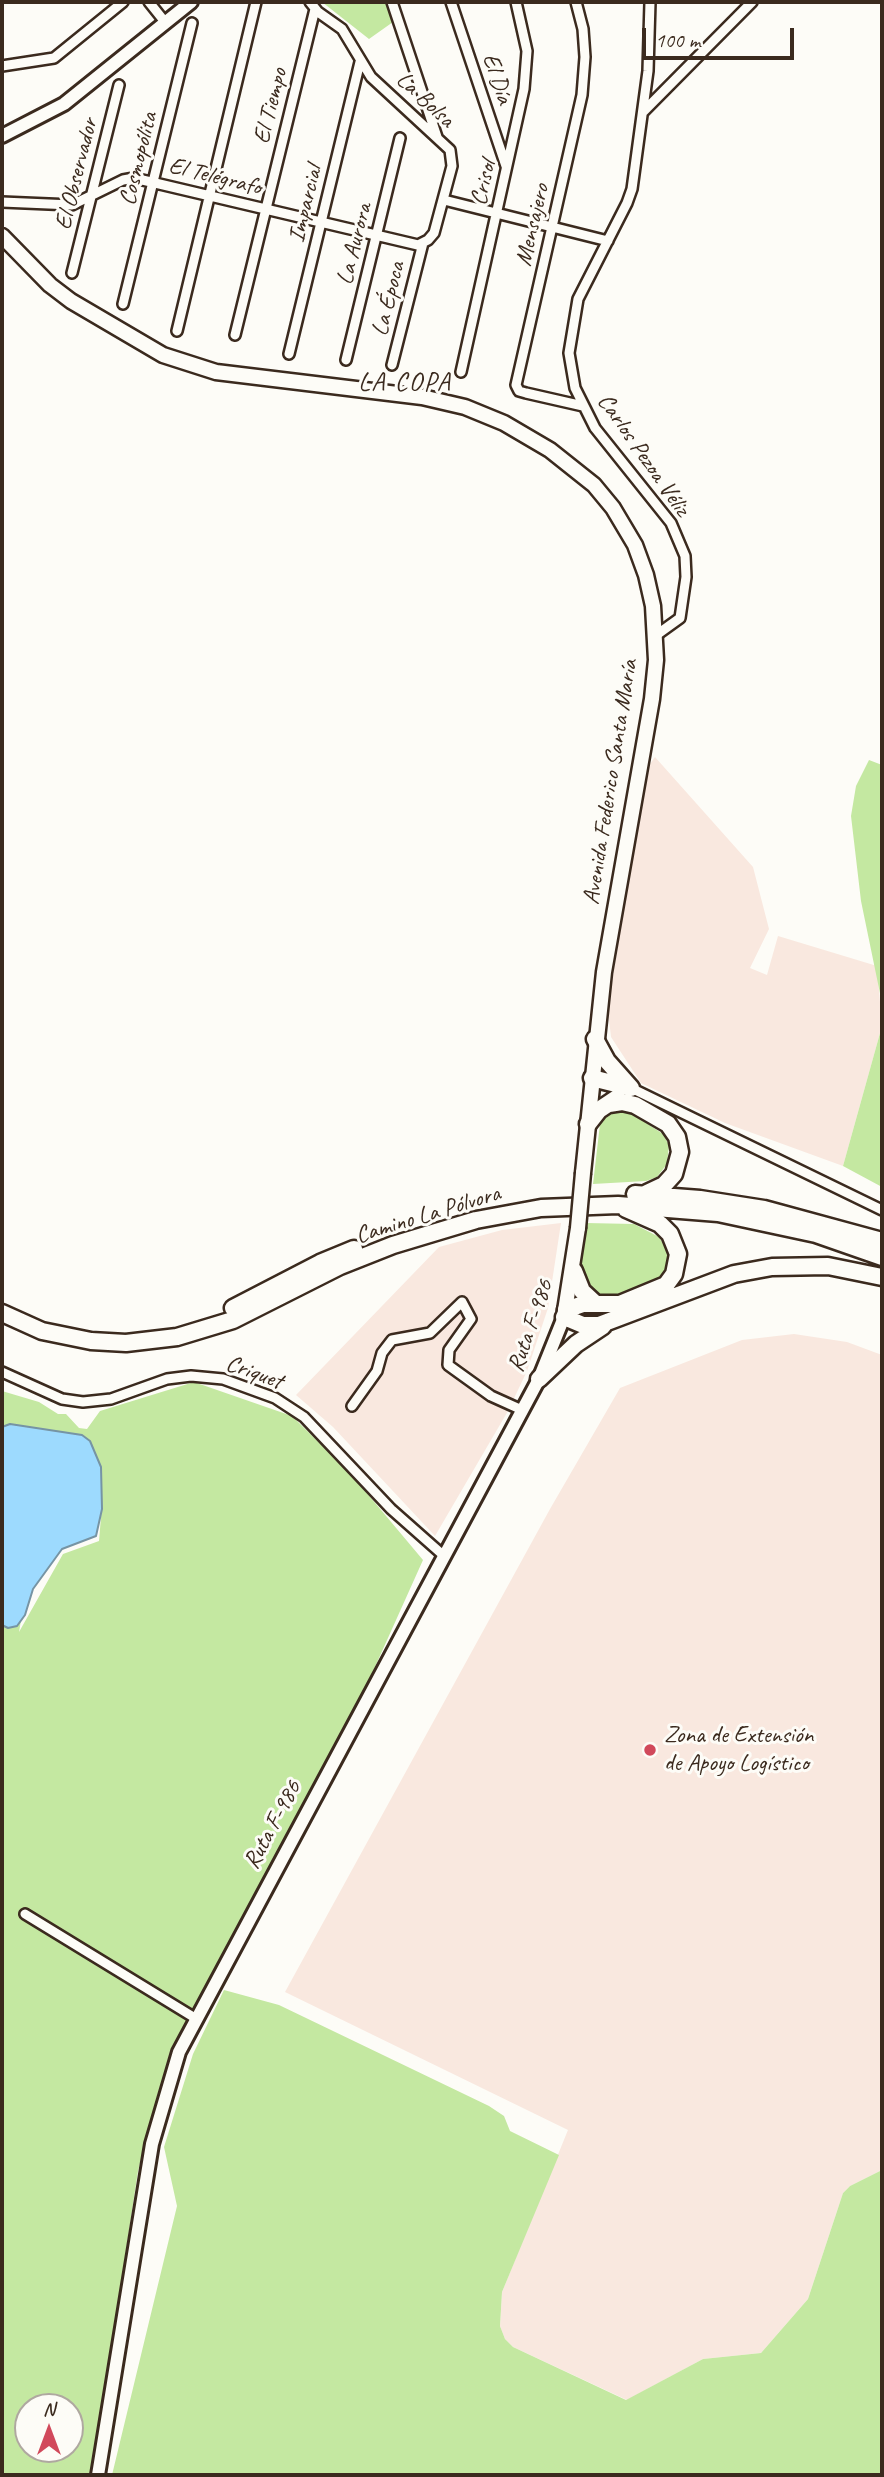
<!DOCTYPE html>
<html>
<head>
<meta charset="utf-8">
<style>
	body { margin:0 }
	#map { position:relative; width:884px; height:2477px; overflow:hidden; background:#fdfcf7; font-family:Caveat,sans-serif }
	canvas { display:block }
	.frame { position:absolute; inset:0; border:4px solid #3b2a1e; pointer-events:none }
	.north { position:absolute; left:14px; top:2393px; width:70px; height:70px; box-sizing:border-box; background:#fdfcf7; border:2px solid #afa8a0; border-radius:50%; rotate:0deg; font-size:19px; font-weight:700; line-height:28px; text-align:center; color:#3b2a1e }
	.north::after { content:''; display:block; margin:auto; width:24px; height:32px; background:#d1495b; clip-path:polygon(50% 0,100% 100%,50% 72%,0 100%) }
	.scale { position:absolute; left:642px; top:28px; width:152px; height:32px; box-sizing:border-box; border:4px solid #3b2a1e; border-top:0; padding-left:9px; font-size:21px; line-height:24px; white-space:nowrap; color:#3b2a1e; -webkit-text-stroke:5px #fdfcf7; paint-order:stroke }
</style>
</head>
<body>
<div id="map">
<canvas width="884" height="2477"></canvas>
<div class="frame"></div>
<div class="north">N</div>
<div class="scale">100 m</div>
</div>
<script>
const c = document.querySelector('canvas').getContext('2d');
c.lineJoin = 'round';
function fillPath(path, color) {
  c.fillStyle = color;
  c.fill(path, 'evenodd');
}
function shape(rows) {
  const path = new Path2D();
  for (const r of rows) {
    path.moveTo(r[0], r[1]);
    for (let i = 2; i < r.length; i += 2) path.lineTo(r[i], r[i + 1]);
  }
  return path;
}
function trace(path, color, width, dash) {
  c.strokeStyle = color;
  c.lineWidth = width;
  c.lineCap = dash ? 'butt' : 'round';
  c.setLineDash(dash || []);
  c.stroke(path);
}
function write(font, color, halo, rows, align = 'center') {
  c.font = font + ' Caveat,sans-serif';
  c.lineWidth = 6;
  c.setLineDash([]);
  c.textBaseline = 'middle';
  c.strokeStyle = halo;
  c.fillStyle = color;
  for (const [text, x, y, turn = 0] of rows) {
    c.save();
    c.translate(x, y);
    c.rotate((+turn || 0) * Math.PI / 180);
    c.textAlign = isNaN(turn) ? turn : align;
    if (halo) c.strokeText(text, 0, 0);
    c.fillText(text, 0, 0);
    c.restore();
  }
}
const built = shape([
	[655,757,753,867,769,929,750,968,767,975,778,936,877,966,882,1026,843,1166,725,1123,641,1083,611,1037,607,1002,618,948,618,917,647,768],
	[561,1223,548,1308,527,1371,508,1411,435,1536,333,1427,296,1395,439,1247,502,1230],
	[794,1334,847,1342,882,1355,882,2170,850,2186,843,2193,808,2299,761,2353,703,2359,627,2400,513,2347,505,2339,500,2326,502,2292,568,2130,285,1992,550,1509,620,1388,742,1340]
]);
const green = shape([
	[322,2,388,2,393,22,369,39],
	[869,760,882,765,882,1003,861,901,851,816,856,786],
	[882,1026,882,1187,843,1166],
	[618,1110,628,1111,663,1134,669,1145,667,1164,657,1177,646,1181,593,1184,600,1124,609,1113],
	[586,1223,634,1224,659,1237,670,1255,664,1276,624,1296,603,1297,591,1291,580,1276],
	[194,1382,292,1416,350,1473,423,1560,361,1698,184,2026,170,2059,158,2093,138,2171,92,2475,2,2475,2,1391,39,1402,58,1414,66,1414,79,1428,87,1429,100,1411],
	[102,1505,99,1541,63,1554,19,1632,24,1603,67,1535],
	[28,2407,70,2407,70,2449,28,2449],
	[224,1990,279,2005,489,2106,504,2116,510,2131,559,2155,502,2292,500,2326,505,2339,513,2347,626,2400,703,2359,761,2353,808,2299,843,2193,850,2186,882,2170,882,2475,112,2475,177,2206,164,2147,193,2054]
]);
const water = shape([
	[10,1424,82,1435,90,1441,101,1467,102,1509,96,1536,62,1549,33,1589,25,1615,17,1626,8,1628,2,1625,2,1427,10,1424]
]);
const street = shape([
	[149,2,165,22],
	[392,2,437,137],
	[451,2,506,166],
	[576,2,583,29,585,57,582,95,516,385,519,391,526,393,583,406],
	[650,2,648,71,632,189,627,203,578,299,569,353,575,388,595,428,671,523,685,556,686,577,680,618,655,636],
	[2,66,54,58,123,2],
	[643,112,752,2],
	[444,200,608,241],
	[2,202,72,205,123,180,134,178,418,245,428,240,434,233,452,166,450,150,371,77,342,29,318,12,310,2],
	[72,273,119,85],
	[123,304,192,23],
	[177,331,256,2],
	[235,335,315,9],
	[289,354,360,62],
	[346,360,400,138],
	[392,365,423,243],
	[461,372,524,89,527,51,516,2],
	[631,1088,882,1210],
	[2,1372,62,1399,83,1402,111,1399,167,1379,191,1376,223,1379,275,1398,304,1417,391,1509,443,1555],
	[352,1406,377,1371,382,1353,392,1340,430,1333,462,1302,471,1319,449,1350,448,1365,491,1396,522,1410],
	[25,1914,195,2018]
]);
const secondary = shape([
	[2,136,64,104,191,2],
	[98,2475,152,2144,179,2052,539,1379,564,1317]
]);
const primary = shape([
	[2,236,50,285,71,301,163,355,216,372,422,397,465,407,504,423,550,450,594,485,613,508,635,545,646,575,653,606,656,660,652,699,604,972,583,1173],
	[564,1317,578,1228]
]);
const highway = shape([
	[595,1039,607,1061,631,1088],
	[592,1078,628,1087],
	[609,1104,622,1102,635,1105,668,1124,677,1137,680,1152,674,1174,664,1185,647,1193],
	[588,1124,599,1110,617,1098],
	[635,1194,700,1199,764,1209,882,1241],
	[574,1271,582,1291,596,1304],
	[233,1308,320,1263,354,1249],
	[566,1310,583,1304,620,1304,666,1285,674,1274,678,1254,670,1234,660,1224,626,1209],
	[2,1313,42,1331,91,1341,126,1343,177,1337,233,1320,340,1266,393,1245,476,1220,541,1208,618,1205,718,1213,816,1234,882,1257],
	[564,1317,583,1325,599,1325,734,1274,772,1267,828,1266,882,1277],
	[539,1379,576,1344,603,1326]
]);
const primaryBridge = shape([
	[578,1228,583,1173]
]);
const markers = [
	[650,1750,7,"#d1495b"]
];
const streetNames = [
	["El Día",497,79,72],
	["La Bolsa",425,100,43],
	["El Tiempo",271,106,-76],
	["Cosmopólita",139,159,-76],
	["El Observador",77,174,-76],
	["El Telégrafo",215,177,14],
	["Crisol",484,183,-77],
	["Imparcial",306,204,-76],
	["Mensajero",533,225,-77],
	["La Aurora",355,244,-76],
	["La Época",389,299,-76],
	["Carlos Pezoa Véliz",643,455,55],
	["Avenida Federico Santa María",611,782,-81],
	["Camino La Pólvora",428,1215,-17],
	["Ruta F-986",531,1326,-71],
	["Criquet",254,1373,20],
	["Ruta F-986",273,1825,-62]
];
const poiNames = [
	["Zona de Extensión",664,1736],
	["de Apoyo Logístico",664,1764]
];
const neighbourhoodNames = [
	["LA COPA",405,383]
];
fillPath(built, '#f9e8df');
fillPath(green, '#c4e8a1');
fillPath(water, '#9ddafe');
trace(water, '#7694a4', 2);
trace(street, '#3b2a1e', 14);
trace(secondary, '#3b2a1e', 18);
trace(primary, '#3b2a1e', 19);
trace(highway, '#3b2a1e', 21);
trace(street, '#fdfcf7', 9);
trace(secondary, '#fdfcf7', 12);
trace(primary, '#fdfcf7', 14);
trace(highway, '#fdfcf7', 16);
trace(primaryBridge, '#3b2a1e', 19, []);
trace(primaryBridge, '#fdfcf7', 14);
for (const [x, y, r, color] of markers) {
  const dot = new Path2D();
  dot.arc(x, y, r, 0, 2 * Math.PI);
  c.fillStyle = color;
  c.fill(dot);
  trace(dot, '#fdfcf7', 2.5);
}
write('24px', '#3b2a1e', '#fdfcf7', streetNames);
write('24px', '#3b2a1e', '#fdfcf7', poiNames, 'left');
c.letterSpacing = '2px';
write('26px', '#3b2a1e', '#fdfcf7', neighbourhoodNames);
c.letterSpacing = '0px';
</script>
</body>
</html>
